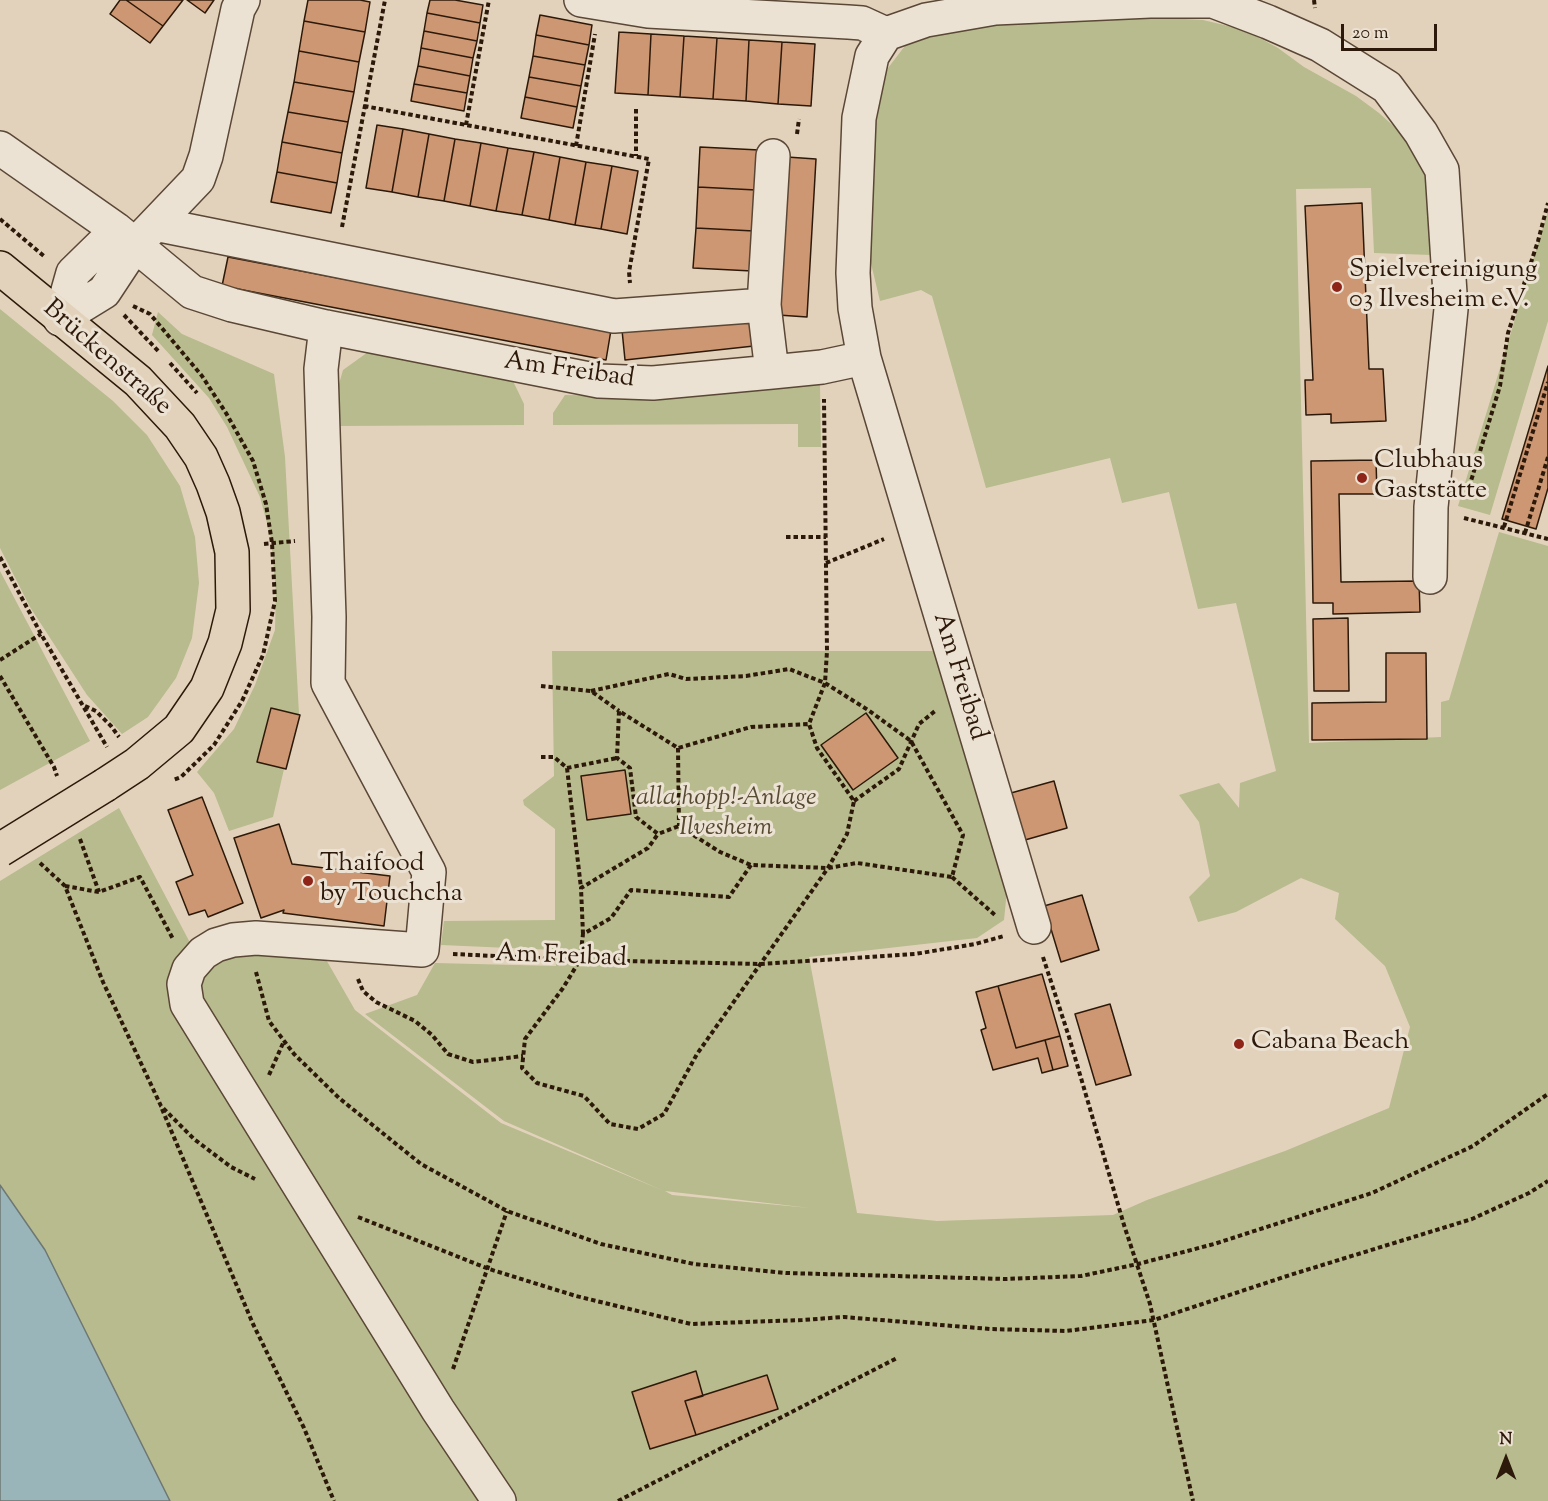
<!DOCTYPE html>
<html>
<head>
<meta charset="utf-8">
<style>
	body { margin:0 }
	#map { position:relative; width:1548px; height:1501px; overflow:hidden; background:#e2d2bb; font-family:"Sorts Mill Goudy",serif }
	canvas { display:block }
	.north { position:absolute; left:1476px; top:1429px; width:60px; height:60px; -webkit-text-stroke:4px #ece2d3; paint-order:stroke; rotate:0deg; font-size:16px; font-weight:700; line-height:24px; text-align:center; color:#2d1909 }
	.north::after { content:''; display:block; margin:auto; width:21px; height:27px; background:#2d1909; clip-path:polygon(50% 0,100% 100%,50% 72%,0 100%) }
	.scale { position:absolute; left:1341px; top:24px; width:96px; height:27px; box-sizing:border-box; border:3px solid #2d1909; border-top:0; padding-left:8px; font-size:18px; line-height:21px; white-space:nowrap; color:#2d1909; -webkit-text-stroke:4px #ece2d3; paint-order:stroke }
</style>
</head>
<body>
<div id="map">
<canvas width="1548" height="1501"></canvas>
<div class="north">N</div>
<div class="scale">20 m</div>
</div>
<script>
const c = document.querySelector('canvas').getContext('2d');
c.lineJoin = 'round';
function fillPath(path, color) {
  c.fillStyle = color;
  c.fill(path, 'evenodd');
}
function shape(rows) {
  const path = new Path2D();
  for (const r of rows) {
    path.moveTo(r[0], r[1]);
    for (let i = 2; i < r.length; i += 2) path.lineTo(r[i], r[i + 1]);
  }
  return path;
}
function trace(path, color, width, dash) {
  c.strokeStyle = color;
  c.lineWidth = width;
  c.lineCap = dash ? 'butt' : 'round';
  c.setLineDash(dash || []);
  c.stroke(path);
}
function write(font, color, halo, rows, align = 'center') {
  c.font = font + ' "Sorts Mill Goudy",serif';
  c.lineWidth = 6;
  c.setLineDash([]);
  c.textBaseline = 'middle';
  c.strokeStyle = halo;
  c.fillStyle = color;
  for (const [text, x, y, turn = 0] of rows) {
    c.save();
    c.translate(x, y);
    c.rotate((+turn || 0) * Math.PI / 180);
    c.textAlign = isNaN(turn) ? turn : align;
    if (halo) c.strokeText(text, 0, 0);
    c.fillText(text, 0, 0);
    c.restore();
  }
}
const green = shape([
	[1147,17,1203,20,1245,30,1278,48,1304,67,1356,96,1379,113,1408,139,1425,170,1432,255,1374,253,1371,188,1296,189,1309,743,1441,737,1441,702,1449,700,1499,532,1548,546,1548,1501,170,1501,45,1251,0,1185,0,881,119,808,206,973,234,953,324,956,355,1010,501,1123,664,1191,504,1121,365,1014,417,995,435,963,556,966,555,950,441,945,444,921,555,920,555,829,524,805,523,800,554,776,552,651,942,651,1007,890,1004,920,977,938,809,957,857,1213,937,1221,1113,1215,1147,1200,1285,1151,1389,1108,1410,1027,1385,966,1335,919,1339,893,1301,878,1236,912,1198,922,1189,897,1210,876,1199,822,1179,795,1219,783,1239,808,1240,783,1276,771,1236,603,1198,609,1169,492,1122,503,1110,458,986,488,932,296,921,290,880,301,869,255,875,101,888,68,911,38,946,28,1032,21],
	[665,1191,810,1208,672,1195],
	[1548,211,1548,321,1490,515,1458,506],
	[0,309,113,401,147,435,180,486,195,537,199,583,192,638,176,678,148,717,122,734,87,695,30,607,0,548],
	[158,312,182,334,274,374,285,457,299,714,270,708,257,762,284,769,273,817,229,831,214,793,197,772,234,729,255,685,275,630,276,592,271,538,260,497,227,427,209,398,152,335],
	[368,352,512,379,524,404,524,425,337,426,337,391,343,370],
	[820,385,821,447,798,447,798,424,553,425,553,413,565,395,664,397,766,387],
	[0,571,90,741,0,790]
]);
const water = shape([
	[0,1185,45,1250,170,1501,0,1501,0,1185]
]);
const building = shape([
	[120,0,126,0,163,26,150,43,110,14,120,0],
	[126,0,183,0,163,26,126,0],
	[187,0,214,0,205,13,187,0],
	[308,0,360,0,370,2,365,32,304,21,308,0],
	[430,0,455,0,483,5,480,23,427,13,430,0],
	[427,13,480,23,477,41,424,31,427,13],
	[540,15,592,25,589,45,536,35,540,15],
	[304,21,365,32,359,62,299,51,304,21],
	[424,31,477,41,473,58,421,48,424,31],
	[619,32,651,34,648,95,615,93,619,32],
	[651,34,684,36,680,97,648,95,651,34],
	[536,35,589,45,585,65,533,56,536,35],
	[684,36,717,38,713,99,680,97,684,36],
	[717,38,749,40,746,101,713,99,717,38],
	[749,40,782,42,778,104,746,101,749,40],
	[782,42,815,44,811,106,778,104,782,42],
	[421,48,473,58,470,76,418,66,421,48],
	[299,51,359,62,354,92,294,82,299,51],
	[533,56,585,65,581,86,529,77,533,56],
	[418,66,470,76,467,93,414,84,418,66],
	[529,77,581,86,577,107,525,97,529,77],
	[294,82,354,92,348,122,288,112,294,82],
	[414,84,467,93,464,111,411,101,414,84],
	[525,97,577,107,573,128,521,118,525,97],
	[288,112,348,122,342,153,282,142,288,112],
	[377,125,403,129,392,192,366,188,377,125],
	[403,129,429,134,418,197,392,192,403,129],
	[429,134,455,139,444,201,418,197,429,134],
	[455,139,481,143,470,206,444,201,455,139],
	[282,142,342,153,337,183,277,172,282,142],
	[481,143,508,148,496,211,470,206,481,143],
	[700,147,759,150,756,190,698,187,700,147],
	[508,148,534,152,522,215,496,211,508,148],
	[534,152,560,157,549,220,522,215,534,152],
	[560,157,586,162,575,225,549,220,560,157],
	[787,157,816,159,807,317,778,315,787,157],
	[586,162,612,166,601,229,575,225,586,162],
	[612,166,638,171,627,234,601,229,612,166],
	[277,172,337,183,331,213,271,202,277,172],
	[698,187,756,190,754,231,696,228,698,187],
	[1362,203,1369,369,1383,369,1386,421,1331,423,1331,414,1306,415,1305,380,1313,380,1305,206,1362,203],
	[696,228,754,231,752,271,693,268,696,228],
	[228,257,611,330,606,360,222,286,228,257],
	[751,317,754,346,625,360,622,330,751,317],
	[1548,366,1548,488,1536,529,1502,519,1548,366],
	[1376,460,1377,494,1339,494,1341,582,1419,581,1420,612,1333,614,1333,603,1313,603,1311,461,1376,460],
	[1348,618,1349,691,1314,691,1313,619,1348,618],
	[1386,653,1426,653,1427,739,1312,740,1312,703,1386,702,1386,653],
	[271,708,300,715,286,769,257,762,271,708],
	[866,713,898,758,853,790,821,745,866,713],
	[625,770,631,814,587,820,581,776,625,770],
	[1054,781,1067,828,1025,840,1011,793,1054,781],
	[202,797,243,903,208,917,205,910,189,915,176,882,193,875,168,810,202,797],
	[279,824,292,864,390,876,384,926,283,913,284,910,261,918,234,838,279,824],
	[1082,895,1099,950,1061,962,1044,906,1082,895],
	[1042,974,1060,1036,1016,1048,998,986,1042,974],
	[998,986,1016,1048,1045,1040,1053,1070,1042,1073,1038,1058,993,1070,981,1030,986,1028,976,992,998,986],
	[1110,1004,1131,1075,1096,1085,1075,1014,1110,1004],
	[1060,1036,1068,1066,1053,1070,1045,1040,1060,1036],
	[696,1371,703,1396,685,1401,696,1435,650,1449,632,1392,696,1371],
	[767,1375,778,1409,696,1435,685,1401,767,1375]
]);
const path = shape([
	[1314,0,1315,8],
	[364,106,649,159,629,272,630,283],
	[636,109,636,156],
	[466,125,489,0],
	[797,134,799,119],
	[576,146,595,34],
	[0,219,45,257],
	[342,227,385,0],
	[133,306,150,314,202,376,226,413,253,461,266,504,272,543,275,601,263,655,242,701,214,745,181,777,173,780],
	[124,315,160,353],
	[170,363,197,393],
	[1467,494,1500,386,1508,333,1538,241,1548,203],
	[1464,518,1548,539],
	[1504,527,1548,382],
	[1525,533,1548,457],
	[786,537,826,537],
	[264,544,295,541],
	[0,557,41,634,107,747],
	[826,563,884,539],
	[0,660,41,634],
	[0,676,54,767,57,776],
	[541,686,591,691,619,711],
	[591,691,669,674,686,679,746,676,789,669,825,683,868,710,911,741,963,835,952,877,857,863,828,868,751,865,720,852,679,826,658,834,636,817,630,768,617,758,619,711,678,748,751,727,809,724],
	[85,706,96,711,111,726,119,737],
	[678,748,679,826],
	[541,757,554,757,567,768,581,888],
	[567,768,617,758],
	[854,801,899,769,919,724,935,711],
	[80,839,99,892],
	[40,863,65,886,103,982,161,1106,194,1139,231,1167,255,1179],
	[751,865,729,897,631,890,611,918,583,934,580,960,563,988,525,1039,522,1068,537,1083,584,1096,610,1124,638,1129,664,1114,697,1054,828,868,847,834,854,801,817,748,809,724,825,683,827,651,824,399],
	[952,877,996,916],
	[65,886,99,892,140,877,173,939],
	[583,934,581,888,648,848,658,834],
	[453,954,580,960,761,964,915,954,975,944,1004,936],
	[1043,957,1069,1037,1124,1225,1150,1304,1193,1501],
	[256,972,269,1021,294,1054,339,1098,421,1164,507,1211,601,1244,694,1264,786,1273,1005,1279,1081,1276,1138,1264,1214,1244,1372,1193,1473,1146,1548,1094],
	[358,979,363,991,376,1002,415,1021,432,1035,448,1054,473,1062,523,1056],
	[269,1075,284,1041],
	[162,1109,253,1324,304,1428,334,1501],
	[358,1217,489,1269,576,1296,691,1324,802,1320,844,1317,990,1329,1066,1331,1154,1320,1290,1275,1472,1219,1529,1193,1548,1181],
	[453,1369,507,1211],
	[618,1501,897,1358]
]);
const minor = shape([
	[581,0,648,11,848,22,862,23,886,34],
	[0,148,117,230,192,292,232,305,326,327,599,381,653,383,772,372,822,367,864,358],
	[155,224,614,316,764,305,772,372],
	[764,305,773,156],
	[60,319,104,292,135,245,198,179,206,156,238,9,243,0],
	[60,319,73,273,117,230],
	[326,327,321,369,329,617,328,683,429,872,422,950,256,938,233,940,216,945,203,953,189,969,184,984,187,1004,438,1410,499,1501],
	[1034,927,864,358,855,308,853,273,859,118,872,56,886,34,926,20,995,8,1150,1,1213,1,1268,22,1320,45,1387,87,1421,133,1442,170,1451,309,1431,507,1430,577]
]);
const major = shape([
	[0,268,138,381,180,426,201,457,213,484,223,512,232,552,233,610,225,643,207,688,179,729,137,764,105,785]
]);
const majorBridge = shape([
	[0,850,105,785]
]);
const markers = [
	[1337,287,6,"#8f2418"],
	[1362,478,6,"#8f2418"],
	[308,881,6,"#8f2418"],
	[1239,1044,6,"#8f2418"]
];
const poiNames = [
	["Spielvereinigung",1349,272],
	["03 Ilvesheim e.V.",1349,302],
	["Clubhaus",1374,463],
	["Gaststätte",1374,493],
	["Thaifood",320,866],
	["by Touchcha",320,896],
	["Cabana Beach",1251,1044]
];
const streetNames = [
	["Brückenstraße",106,359,41],
	["Am Freibad",569,372,8],
	["Am Freibad",958,677,73],
	["Am Freibad",561,958,2]
];
const parkNames = [
	["alla hopp!-Anlage",726,800],
	["Ilvesheim",726,830]
];
fillPath(green, '#b7bb8d');
fillPath(water, '#99b5ba');
trace(water, '#6e7773', 1.5);
fillPath(building, '#cc9772');
trace(building, '#2d1909', 1.5);
trace(minor, '#5a4736', 36);
trace(major, '#2d1909', 36);
trace(path, '#2d1909', 4, [4.5, 3]);
trace(minor, '#ece2d3', 33);
trace(major, '#e2d2bb', 33);
trace(majorBridge, '#2d1909', 36, []);
trace(majorBridge, '#e2d2bb', 33);
for (const [x, y, r, color] of markers) {
  const dot = new Path2D();
  dot.arc(x, y, r, 0, 2 * Math.PI);
  c.fillStyle = color;
  c.fill(dot);
  trace(dot, '#ece2d3', 2);
}
write('26px', '#2d1909', '#ece2d3', poiNames, 'left');
write('26px', '#2d1909', '#ece2d3', streetNames);
write('italic 26px', '#564a31', '#ece2d3', parkNames);
</script>
</body>
</html>
